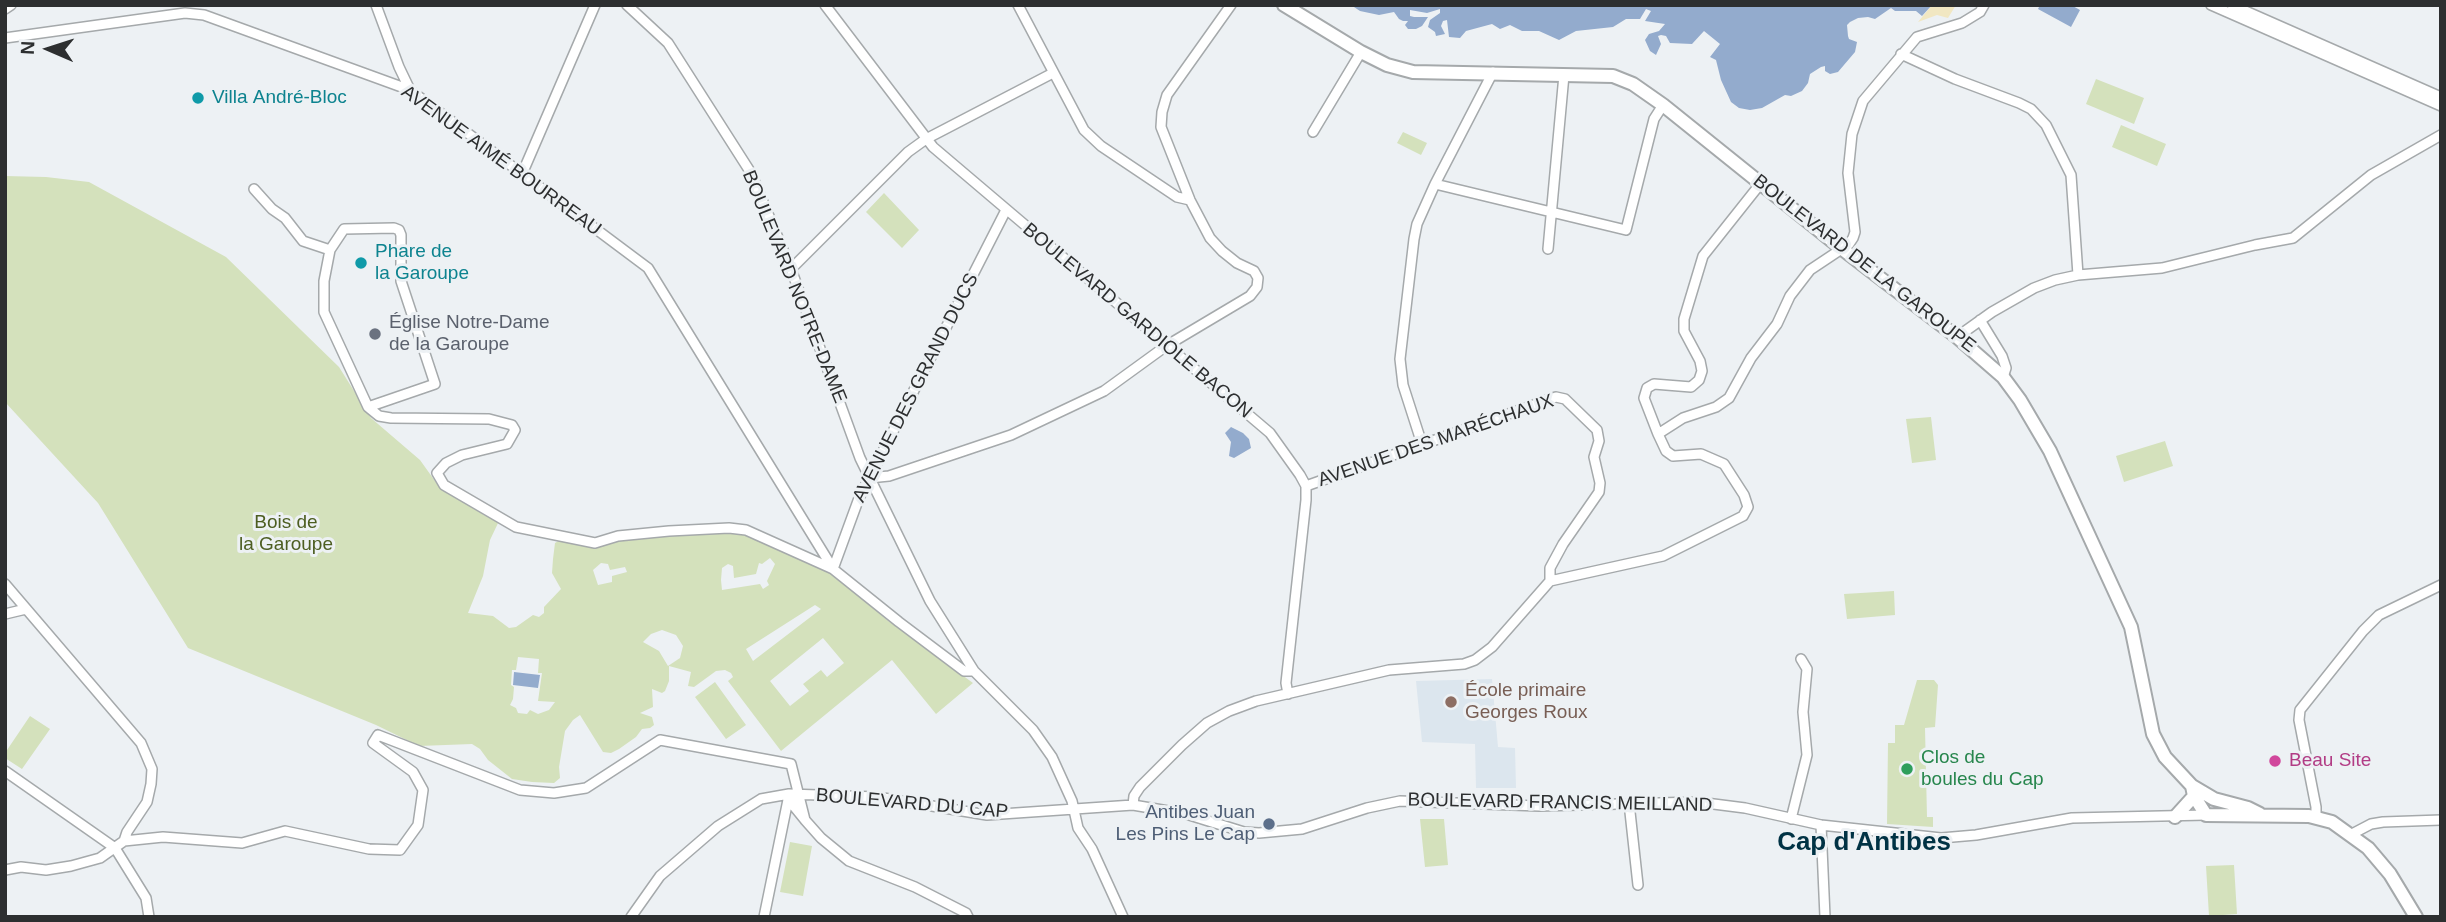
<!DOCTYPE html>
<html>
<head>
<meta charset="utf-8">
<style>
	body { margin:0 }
	#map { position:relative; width:2446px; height:922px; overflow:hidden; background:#edf1f4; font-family:Helvetica,sans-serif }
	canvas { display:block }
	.frame { position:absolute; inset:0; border:7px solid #2d2f30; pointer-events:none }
	.north { position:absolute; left:14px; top:14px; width:70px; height:70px; -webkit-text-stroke:5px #edf1f4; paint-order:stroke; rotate:273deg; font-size:19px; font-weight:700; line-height:28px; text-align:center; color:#2d2f30 }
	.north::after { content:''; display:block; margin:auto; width:24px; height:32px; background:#2d2f30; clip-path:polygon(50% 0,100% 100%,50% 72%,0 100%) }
</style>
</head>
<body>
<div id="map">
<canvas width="2446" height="922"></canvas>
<div class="frame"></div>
<div class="north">N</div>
</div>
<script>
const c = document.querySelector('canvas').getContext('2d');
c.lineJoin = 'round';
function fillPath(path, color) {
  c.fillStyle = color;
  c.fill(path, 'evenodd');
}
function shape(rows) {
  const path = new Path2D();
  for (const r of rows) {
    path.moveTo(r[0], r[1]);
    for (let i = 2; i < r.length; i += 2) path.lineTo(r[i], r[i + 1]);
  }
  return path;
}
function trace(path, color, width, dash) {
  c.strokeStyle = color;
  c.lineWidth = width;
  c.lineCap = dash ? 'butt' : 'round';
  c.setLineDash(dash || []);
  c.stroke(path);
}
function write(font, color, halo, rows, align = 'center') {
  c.font = font + ' Helvetica,sans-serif';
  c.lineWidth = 6;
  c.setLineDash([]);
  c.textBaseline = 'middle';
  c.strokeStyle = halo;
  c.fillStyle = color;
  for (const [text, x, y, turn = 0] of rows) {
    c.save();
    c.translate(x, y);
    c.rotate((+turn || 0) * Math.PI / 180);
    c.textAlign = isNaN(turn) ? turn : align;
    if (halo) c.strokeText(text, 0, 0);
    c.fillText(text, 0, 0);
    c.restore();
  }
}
const built = shape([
	[1492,679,1498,747,1515,748,1516,788,1476,788,1475,744,1422,742,1416,681]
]);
const green = shape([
	[2096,79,2144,98,2134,124,2086,104],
	[2121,125,2166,144,2157,166,2112,147],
	[1403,132,1427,143,1421,155,1397,143],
	[5,176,46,177,89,182,226,257,339,367,371,418,420,460,440,488,484,515,499,521,490,540,483,576,468,613,493,616,509,628,516,627,533,615,539,617,544,613,544,607,561,589,552,573,553,559,555,543,564,538,595,543,618,536,746,530,833,569,849,587,887,620,973,683,936,714,892,660,781,751,728,681,733,677,731,673,725,670,716,671,694,687,688,686,691,672,669,666,669,681,665,691,662,693,652,689,653,707,640,713,652,717,654,725,650,728,642,729,636,737,619,749,611,753,603,752,580,715,573,720,565,731,559,767,560,778,554,783,532,782,512,779,488,760,480,749,472,744,419,746,376,725,188,648,98,503,5,402],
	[770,558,775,564,767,581,769,585,763,589,760,584,722,590,721,580,722,568,728,564,733,566,734,578,756,574,759,563,762,564],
	[601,563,608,564,610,570,625,567,627,572,612,576,612,582,598,585,593,570],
	[815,605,821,609,753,661,746,649],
	[662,630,676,635,683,646,680,658,668,666,659,651,643,642,651,634],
	[823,638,844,663,827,677,821,670,803,684,809,691,790,706,770,681],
	[518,657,539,659,538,673,542,673,538,701,555,702,549,710,538,714,530,710,527,714,518,713,516,708,510,705,513,699,514,687,511,685,512,670,516,670],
	[884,193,919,230,902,248,866,212],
	[1931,417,1936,460,1912,463,1906,419],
	[2165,441,2173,466,2124,482,2116,456],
	[1894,591,1895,615,1847,619,1844,594],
	[1917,680,1934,680,1938,685,1935,727,1925,728,1927,817,1933,817,1933,827,1887,824,1888,743,1895,743,1895,725,1904,725],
	[715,682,746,725,726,739,695,697],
	[30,716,50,729,22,769,5,758,5,753],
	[1420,819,1444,819,1448,865,1425,867],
	[790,842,812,846,803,896,780,892],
	[2234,865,2237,914,2209,916,2206,866]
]);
const sand = shape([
	[1932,5,1956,5,1948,18,1937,15,1918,22]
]);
const water = shape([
	[1351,5,1932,5,1922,16,1916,11,1895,11,1891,8,1875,19,1868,17,1858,18,1850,22,1847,25,1848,36,1849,39,1857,42,1855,52,1838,72,1830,74,1825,71,1825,66,1821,67,1810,74,1808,83,1802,91,1791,96,1785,95,1762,108,1750,110,1739,108,1731,102,1721,80,1716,60,1710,57,1720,44,1704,31,1692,44,1670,43,1666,36,1661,35,1658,36,1661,44,1656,55,1650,51,1645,40,1649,34,1659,31,1665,24,1645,21,1651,11,1646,9,1640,19,1626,19,1613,27,1576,31,1559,40,1539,31,1522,31,1510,25,1500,29,1492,24,1466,31,1460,38,1449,37,1447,20,1443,21,1441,26,1445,34,1436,36,1435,32,1428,27,1430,20,1440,13,1440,9,1427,13,1410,10,1410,16,1414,17,1428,17,1422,26,1416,29,1408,29,1405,25,1408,21,1403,21,1399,19,1394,12,1379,15,1360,11],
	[2040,5,2071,5,2080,10,2071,27,2038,9],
	[1231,427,1243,433,1249,439,1251,448,1234,458,1229,456,1231,442,1225,433],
	[514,672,540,675,538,688,513,685]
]);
const street = shape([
	[376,5,399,67,410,90],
	[627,5,668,43,751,173,791,269,860,458,930,601,974,671,1033,730,1052,757,1072,801,1078,828,1092,849,1123,917],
	[825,5,933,147,1270,433,1300,475,1306,486,1306,500,1286,683,1288,694],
	[1018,5,1084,130,1101,146,1177,197,1190,200],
	[2211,5,2441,106],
	[2232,5,2441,97],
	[5,9,11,5],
	[5,38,185,13,204,15,410,90,648,268,832,567],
	[1901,54,1955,79,2019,103,2031,109,2046,125,2071,175,2078,275],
	[1313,132,1361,52],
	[522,174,595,5],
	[1435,184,1626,230,1654,119,1663,105],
	[254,189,272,209,285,218,303,241,330,250],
	[1548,249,1564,75],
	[791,269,908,152,926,139,1053,73],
	[1980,320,2002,356,2006,368,2003,377],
	[1957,337,1992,312,2034,288,2055,280,2078,275,2162,268,2255,245,2293,238,2371,175,2441,135],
	[368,407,435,384,401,281,401,235,399,230,394,228,344,229,330,250,324,281,324,312,368,407,379,416,391,418,489,419,512,425,515,430,507,444,462,455,446,463,437,473,444,485,516,527,595,543,618,536,669,531,729,528,746,530,833,569,899,622,964,671,974,671],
	[1658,434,1644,398,1647,388,1654,384,1691,387,1699,380,1702,371,1700,361,1684,331,1684,319,1703,256,1761,183],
	[1422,444,1403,385,1400,359,1414,239,1417,224,1435,184,1493,72],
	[869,478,889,476,1011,435,1104,391,1166,346,1250,296,1257,287,1258,278,1254,271,1237,263,1222,251,1210,238,1190,200,1161,127,1162,112,1167,95,1231,5],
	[1306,486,1556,397,1565,399,1597,430,1599,441,1594,457,1600,483,1599,492,1563,544,1550,568,1550,581],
	[833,569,859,498,1006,210],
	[5,584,141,743,152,769,151,784,147,802,127,832,124,841],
	[5,614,26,609],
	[5,771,115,848,146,898,149,917],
	[789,794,792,804,805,820,821,838,849,861,915,887,966,913,968,917],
	[1629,803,1638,885],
	[1133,805,1134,796,1140,787,1182,745,1207,723,1229,711,1256,701,1389,670,1464,664,1475,660,1492,647,1550,581,1663,556,1743,516,1748,507,1744,495,1724,464,1701,454,1673,456,1666,451,1658,434,1683,418,1716,407,1729,398,1751,358,1777,324,1790,296,1810,270,1849,244,1853,238,1855,232,1848,173,1852,134,1863,101,1917,37,1962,23,1980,12,1984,5],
	[2316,817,2316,807,2299,720,2300,710,2363,631,2379,615,2441,585],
	[1791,819,1807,755,1803,712,1807,669,1801,659],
	[1821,825,1825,917],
	[2350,835,2371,824,2383,822,2441,820],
	[5,870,21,867,46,870,71,866,100,858,124,841,163,837,242,843,285,831,369,849,400,850,418,825,423,790,413,772,373,743,378,735,520,790,554,793,586,788,660,740,791,764,805,820],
	[631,917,660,876,718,826,761,799,789,794,877,797,987,815,1133,805,1186,814,1244,832,1259,833,1302,829,1367,808,1400,801,1539,806,1698,802,1745,808,1821,825,1941,838,1976,835,2072,818,2206,815],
	[764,917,789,795]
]);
const secondary = shape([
	[1284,5,1361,52,1387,65,1413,72,1613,76,1633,84,1663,105,1841,248,1957,337,2003,377,2020,400,2050,451,2131,627,2153,734,2165,757,2192,786,2214,799,2248,808,2260,814],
	[2192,786,2194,796,2206,815,2309,816,2332,822,2368,848,2390,874,2416,917],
	[2175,817,2194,796]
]);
const markers = [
	[198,98,7,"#0f9aa8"],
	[361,263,7,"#0f9aa8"],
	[375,334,7,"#6b7280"],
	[1451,702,7,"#8d6e63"],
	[2275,761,7,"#d1479c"],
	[1907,769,7,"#2e9e5b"],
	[1269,824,7,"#5c6f8a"]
];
const cultureNames = [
	["Villa André-Bloc",212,98],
	["Phare de",375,252],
	["la Garoupe",375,274]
];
const streetNames = [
	["AVENUE AIMÉ BOURREAU",501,161,36],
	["BOULEVARD DE LA GAROUPE",1864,264,38],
	["BOULEVARD NOTRE-DAME",794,287,68],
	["BOULEVARD GARDIOLE BACON",1137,321,40],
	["AVENUE DES GRAND DUCS",916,388,-63],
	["AVENUE DES MARÉCHAUX",1436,441,-19],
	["BOULEVARD FRANCIS MEILLAND",1560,803,1],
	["BOULEVARD DU CAP",912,804,5]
];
const worshipNames = [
	["Église Notre-Dame",389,323],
	["de la Garoupe",389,345]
];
const parkNames = [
	["Bois de",286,523],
	["la Garoupe",286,545]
];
const educationNames = [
	["École primaire",1465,691],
	["Georges Roux",1465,713]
];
const leisureNames = [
	["Clos de",1921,758],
	["boules du Cap",1921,780]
];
const hotelNames = [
	["Beau Site",2289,761]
];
const serviceNames = [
	["Antibes Juan",1255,813],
	["Les Pins Le Cap",1255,835]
];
const districtNames = [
	["Cap d'Antibes",1864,843]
];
fillPath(built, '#dce6ee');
fillPath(green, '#d4e1bc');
fillPath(sand, '#f1e7c2');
fillPath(water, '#93abcd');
trace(street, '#a5a9ab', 12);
trace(secondary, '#a5a9ab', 16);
trace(street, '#fff', 9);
trace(secondary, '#fff', 12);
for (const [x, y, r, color] of markers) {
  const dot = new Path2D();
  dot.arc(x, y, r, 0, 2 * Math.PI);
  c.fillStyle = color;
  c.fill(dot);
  trace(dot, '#edf1f4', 2.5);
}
write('19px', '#0d838f', '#edf1f4', cultureNames, 'left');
write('19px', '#2d2f30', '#edf1f4', streetNames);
write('19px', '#5b616d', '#edf1f4', worshipNames, 'left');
write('19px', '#4d5e22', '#edf1f4', parkNames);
write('19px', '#785e54', '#edf1f4', educationNames, 'left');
write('19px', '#27864d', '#edf1f4', leisureNames, 'left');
write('19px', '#b23c85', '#edf1f4', hotelNames, 'left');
write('19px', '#4e5e75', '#edf1f4', serviceNames, 'right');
write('bold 26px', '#003244', '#edf1f4', districtNames);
</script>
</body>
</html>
